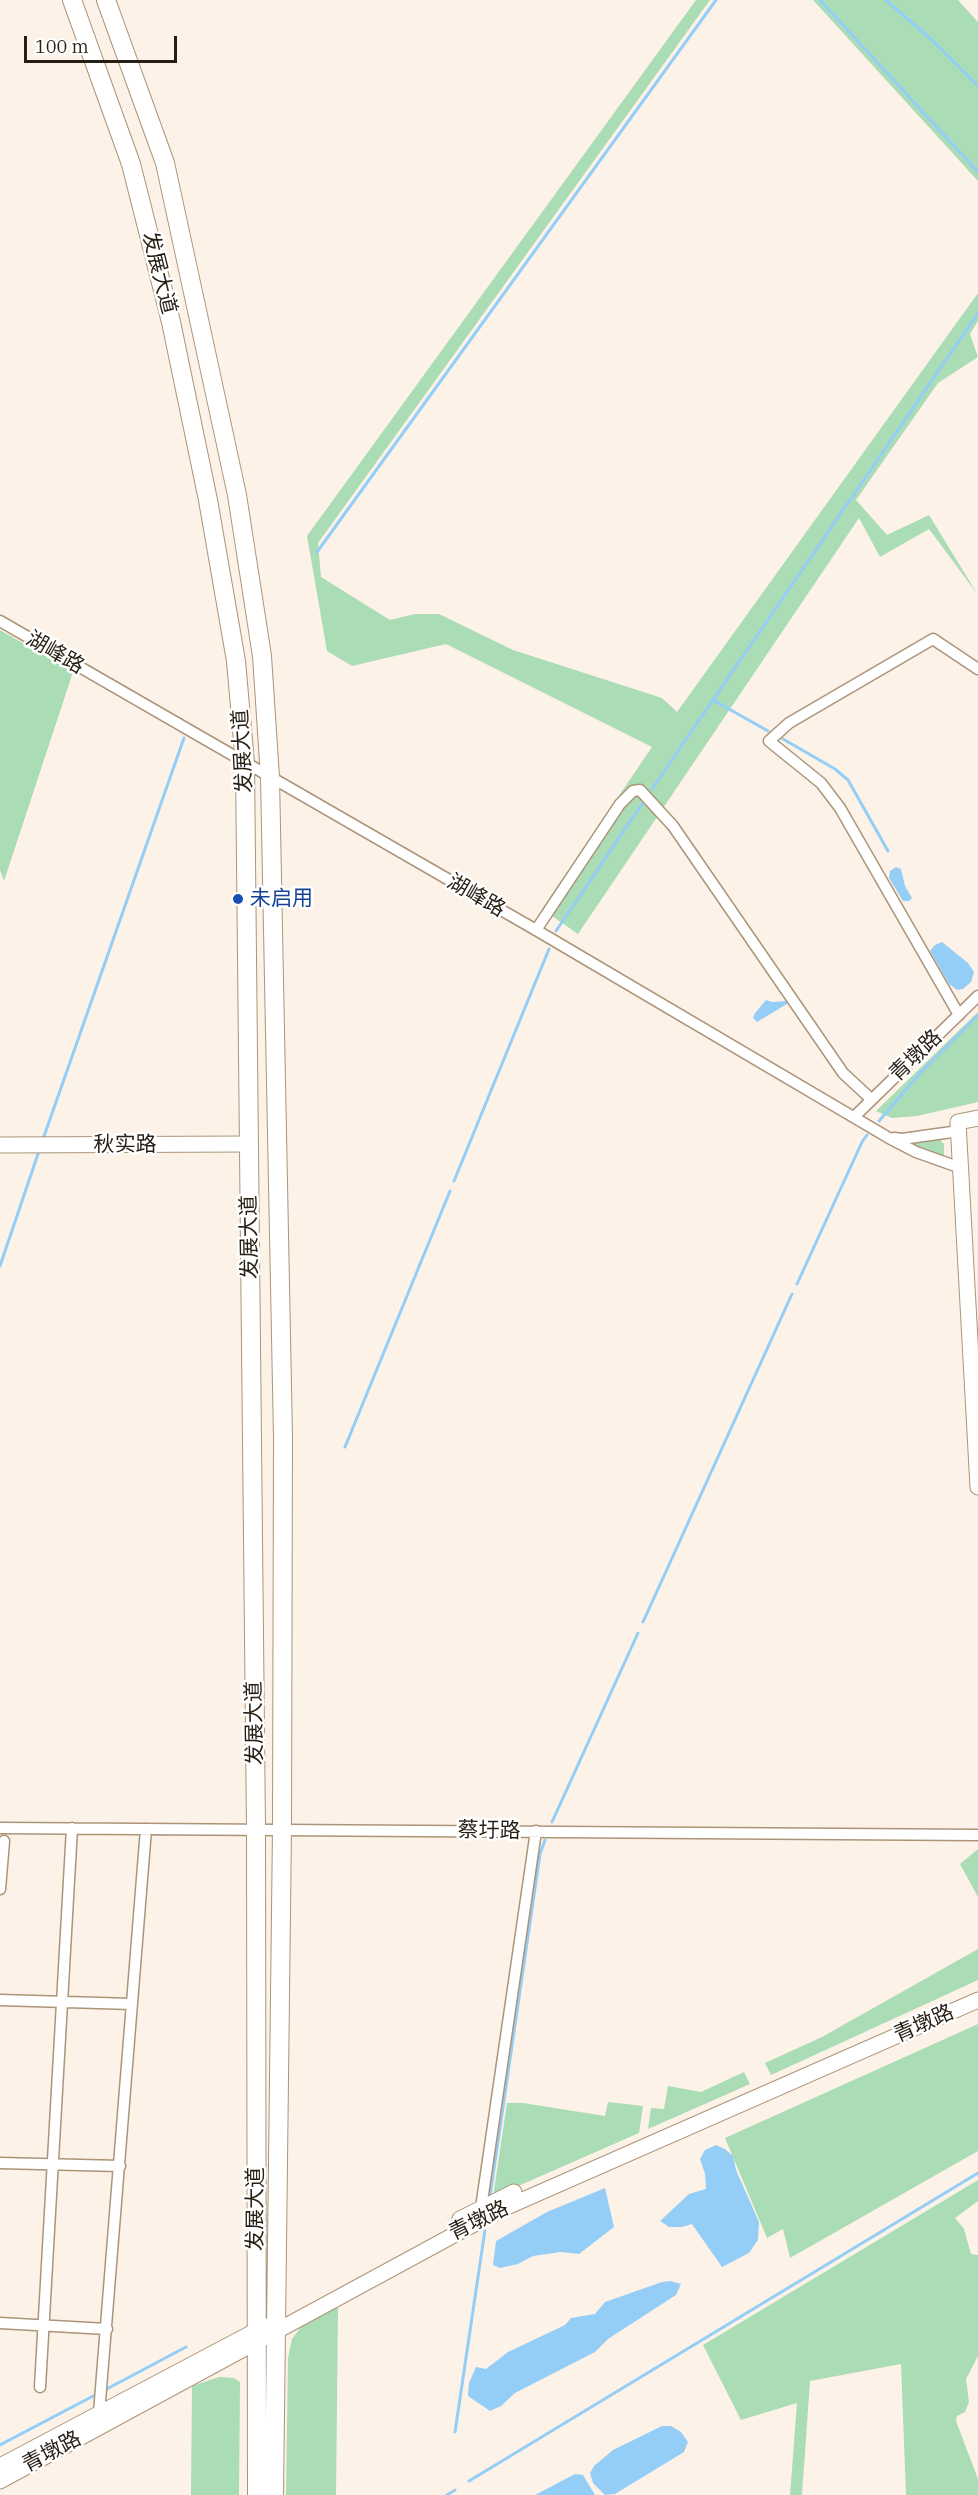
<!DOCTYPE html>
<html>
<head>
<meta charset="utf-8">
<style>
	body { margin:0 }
	#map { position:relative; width:978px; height:2495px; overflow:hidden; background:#fdf2e7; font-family:"IBM Plex Serif",serif }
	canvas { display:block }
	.scale { position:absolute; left:24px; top:36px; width:153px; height:27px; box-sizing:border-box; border:3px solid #281f14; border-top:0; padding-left:8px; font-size:18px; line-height:21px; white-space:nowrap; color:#281f14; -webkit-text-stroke:4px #fff; paint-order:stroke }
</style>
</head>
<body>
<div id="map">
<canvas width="978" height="2495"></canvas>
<div class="scale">100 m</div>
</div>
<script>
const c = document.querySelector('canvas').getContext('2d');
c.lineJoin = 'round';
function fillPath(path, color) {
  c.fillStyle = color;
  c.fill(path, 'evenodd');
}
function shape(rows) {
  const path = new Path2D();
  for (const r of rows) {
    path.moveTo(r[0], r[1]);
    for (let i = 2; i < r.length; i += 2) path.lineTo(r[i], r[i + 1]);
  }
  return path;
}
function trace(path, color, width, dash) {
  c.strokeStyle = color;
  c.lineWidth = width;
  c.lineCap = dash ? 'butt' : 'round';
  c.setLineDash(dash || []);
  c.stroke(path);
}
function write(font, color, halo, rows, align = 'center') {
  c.font = font + ' "IBM Plex Serif","Noto Sans SC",serif';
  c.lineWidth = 5;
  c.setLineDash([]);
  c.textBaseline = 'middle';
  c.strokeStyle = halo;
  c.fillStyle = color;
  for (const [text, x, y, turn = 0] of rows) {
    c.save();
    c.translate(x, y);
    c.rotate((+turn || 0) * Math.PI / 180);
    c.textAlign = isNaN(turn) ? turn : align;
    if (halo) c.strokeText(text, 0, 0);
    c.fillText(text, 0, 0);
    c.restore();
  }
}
const green = shape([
	[696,0,710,0,318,543,321,577,390,620,415,614,439,614,513,650,662,698,677,712,978,293,978,321,970,334,978,357,938,383,856,500,887,535,929,515,978,595,929,529,880,557,859,518,578,934,542,909,652,747,446,644,352,666,327,651,307,536],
	[813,0,958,0,978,22,978,181],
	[0,630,73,672,4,881,0,870],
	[978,1012,978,1102,917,1116,892,1118,876,1111],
	[940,1140,944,1144,944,1157,941,1157,908,1143],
	[978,1849,978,1897,960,1864],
	[978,1949,978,1980,771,2075,765,2063,822,2037],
	[978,2024,978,2151,790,2258,783,2229,767,2238,725,2138],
	[744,2072,750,2084,648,2129,651,2108,664,2109,668,2086,701,2092],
	[608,2102,643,2106,639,2133,493,2197,507,2103,523,2103,605,2116],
	[978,2180,978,2201,955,2218,964,2229,971,2254,978,2255,978,2356,966,2379,969,2402,965,2412,957,2416,956,2421,978,2479,978,2495,906,2495,901,2364,810,2381,802,2495,790,2495,797,2403,741,2420,703,2345],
	[338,2307,336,2495,286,2495,288,2358,292,2339,301,2327],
	[219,2377,234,2378,240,2382,239,2495,191,2495,192,2386]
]);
const water = shape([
	[896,867,901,869,905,886,912,898,909,901,903,901,889,878,890,871],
	[942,942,968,963,974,972,971,982,963,989,957,990,949,984,930,951,935,945],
	[766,1000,772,1002,787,1001,787,1004,757,1022,753,1018,755,1013],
	[716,2145,725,2149,733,2156,736,2170,759,2222,758,2240,749,2253,722,2267,692,2224,682,2227,669,2227,660,2221,689,2194,706,2189,705,2174,700,2159,705,2150],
	[605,2188,614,2227,579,2254,561,2252,533,2256,518,2264,500,2268,493,2265,496,2241,547,2212],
	[671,2281,681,2284,676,2295,608,2339,595,2352,515,2393,501,2406,490,2411,468,2396,469,2383,476,2367,486,2369,508,2352,565,2325,571,2318,595,2314,605,2302,662,2282],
	[662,2426,671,2426,681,2432,688,2442,684,2452,615,2494,605,2495,593,2483,590,2473,594,2466,613,2450],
	[575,2474,583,2475,595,2495,535,2495]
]);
const stream = shape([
	[820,0,978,172],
	[886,0,932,40,978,86],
	[317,552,716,0],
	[713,700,768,731],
	[783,739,835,769,848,780,888,851],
	[652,789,978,313],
	[556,931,642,804],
	[879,1121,921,1072,978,1015],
	[43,1139,184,738],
	[454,1181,549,949],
	[0,1266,39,1151],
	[797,1284,862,1142,867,1135],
	[345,1447,450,1191],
	[643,1622,792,1294],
	[552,1822,638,1633],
	[490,2196,540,1854,545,1840],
	[103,2391,186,2347],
	[455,2432,486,2223],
	[0,2445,97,2394],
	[469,2481,978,2173],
	[447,2495,455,2490]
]);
const street = shape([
	[0,621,536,930,889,1138,916,1152,961,1168],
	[536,930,620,804,633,791,640,790,673,826,843,1073,871,1099],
	[959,1015,840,808,821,783,769,741,789,723,933,639,978,669],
	[854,1117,978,996],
	[894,1138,902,1139,959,1131],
	[0,1828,978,1835],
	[0,1889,4,1841],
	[0,2000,132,2004],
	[0,2163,120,2166],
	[481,2208,536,1831],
	[0,2323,107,2329],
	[40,2387,72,1828],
	[99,2413,146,1829]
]);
const secondary = shape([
	[978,1118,958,1122,978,1487],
	[0,1145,250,1144],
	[460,2219,514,2192],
	[0,2466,265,2326],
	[0,2481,500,2210,978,2000]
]);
const primary = shape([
	[72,0,131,164,171,322,208,500,236,661,245,763,256,1829,257,2495],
	[106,0,165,163,237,495,262,656,270,777,283,1437,282,1829,274,2495]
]);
const markers = [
	[238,899,6,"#1a4fb4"]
];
const streetNames = [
	["发展大道",159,273,76],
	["湖峰路",55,653,30],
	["发展大道",243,751,-93],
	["湖峰路",476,896,30],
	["青墩路",916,1056,-44],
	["秋实路",125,1145],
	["发展大道",250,1237,-91],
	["发展大道",255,1723,-91],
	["蔡圩路",489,1831,1],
	["青墩路",924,2024,-24],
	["发展大道",256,2209,-90],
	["青墩路",479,2221,-26],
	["青墩路",52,2452,-28]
];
const transitNames = [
	["未启用",250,899]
];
fillPath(green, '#aadcb5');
fillPath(water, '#94cef7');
trace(stream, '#94cef7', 3);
trace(street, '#ac9479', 13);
trace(secondary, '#ac9479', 17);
trace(primary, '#ac9479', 20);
trace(street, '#fff', 10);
trace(secondary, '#fff', 15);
trace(primary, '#fff', 18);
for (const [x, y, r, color] of markers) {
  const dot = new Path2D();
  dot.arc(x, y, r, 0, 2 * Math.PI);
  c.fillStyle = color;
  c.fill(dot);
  trace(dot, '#fff', 2);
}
write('21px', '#281f14', '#fff', streetNames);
write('21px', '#164399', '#fff', transitNames, 'left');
</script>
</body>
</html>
